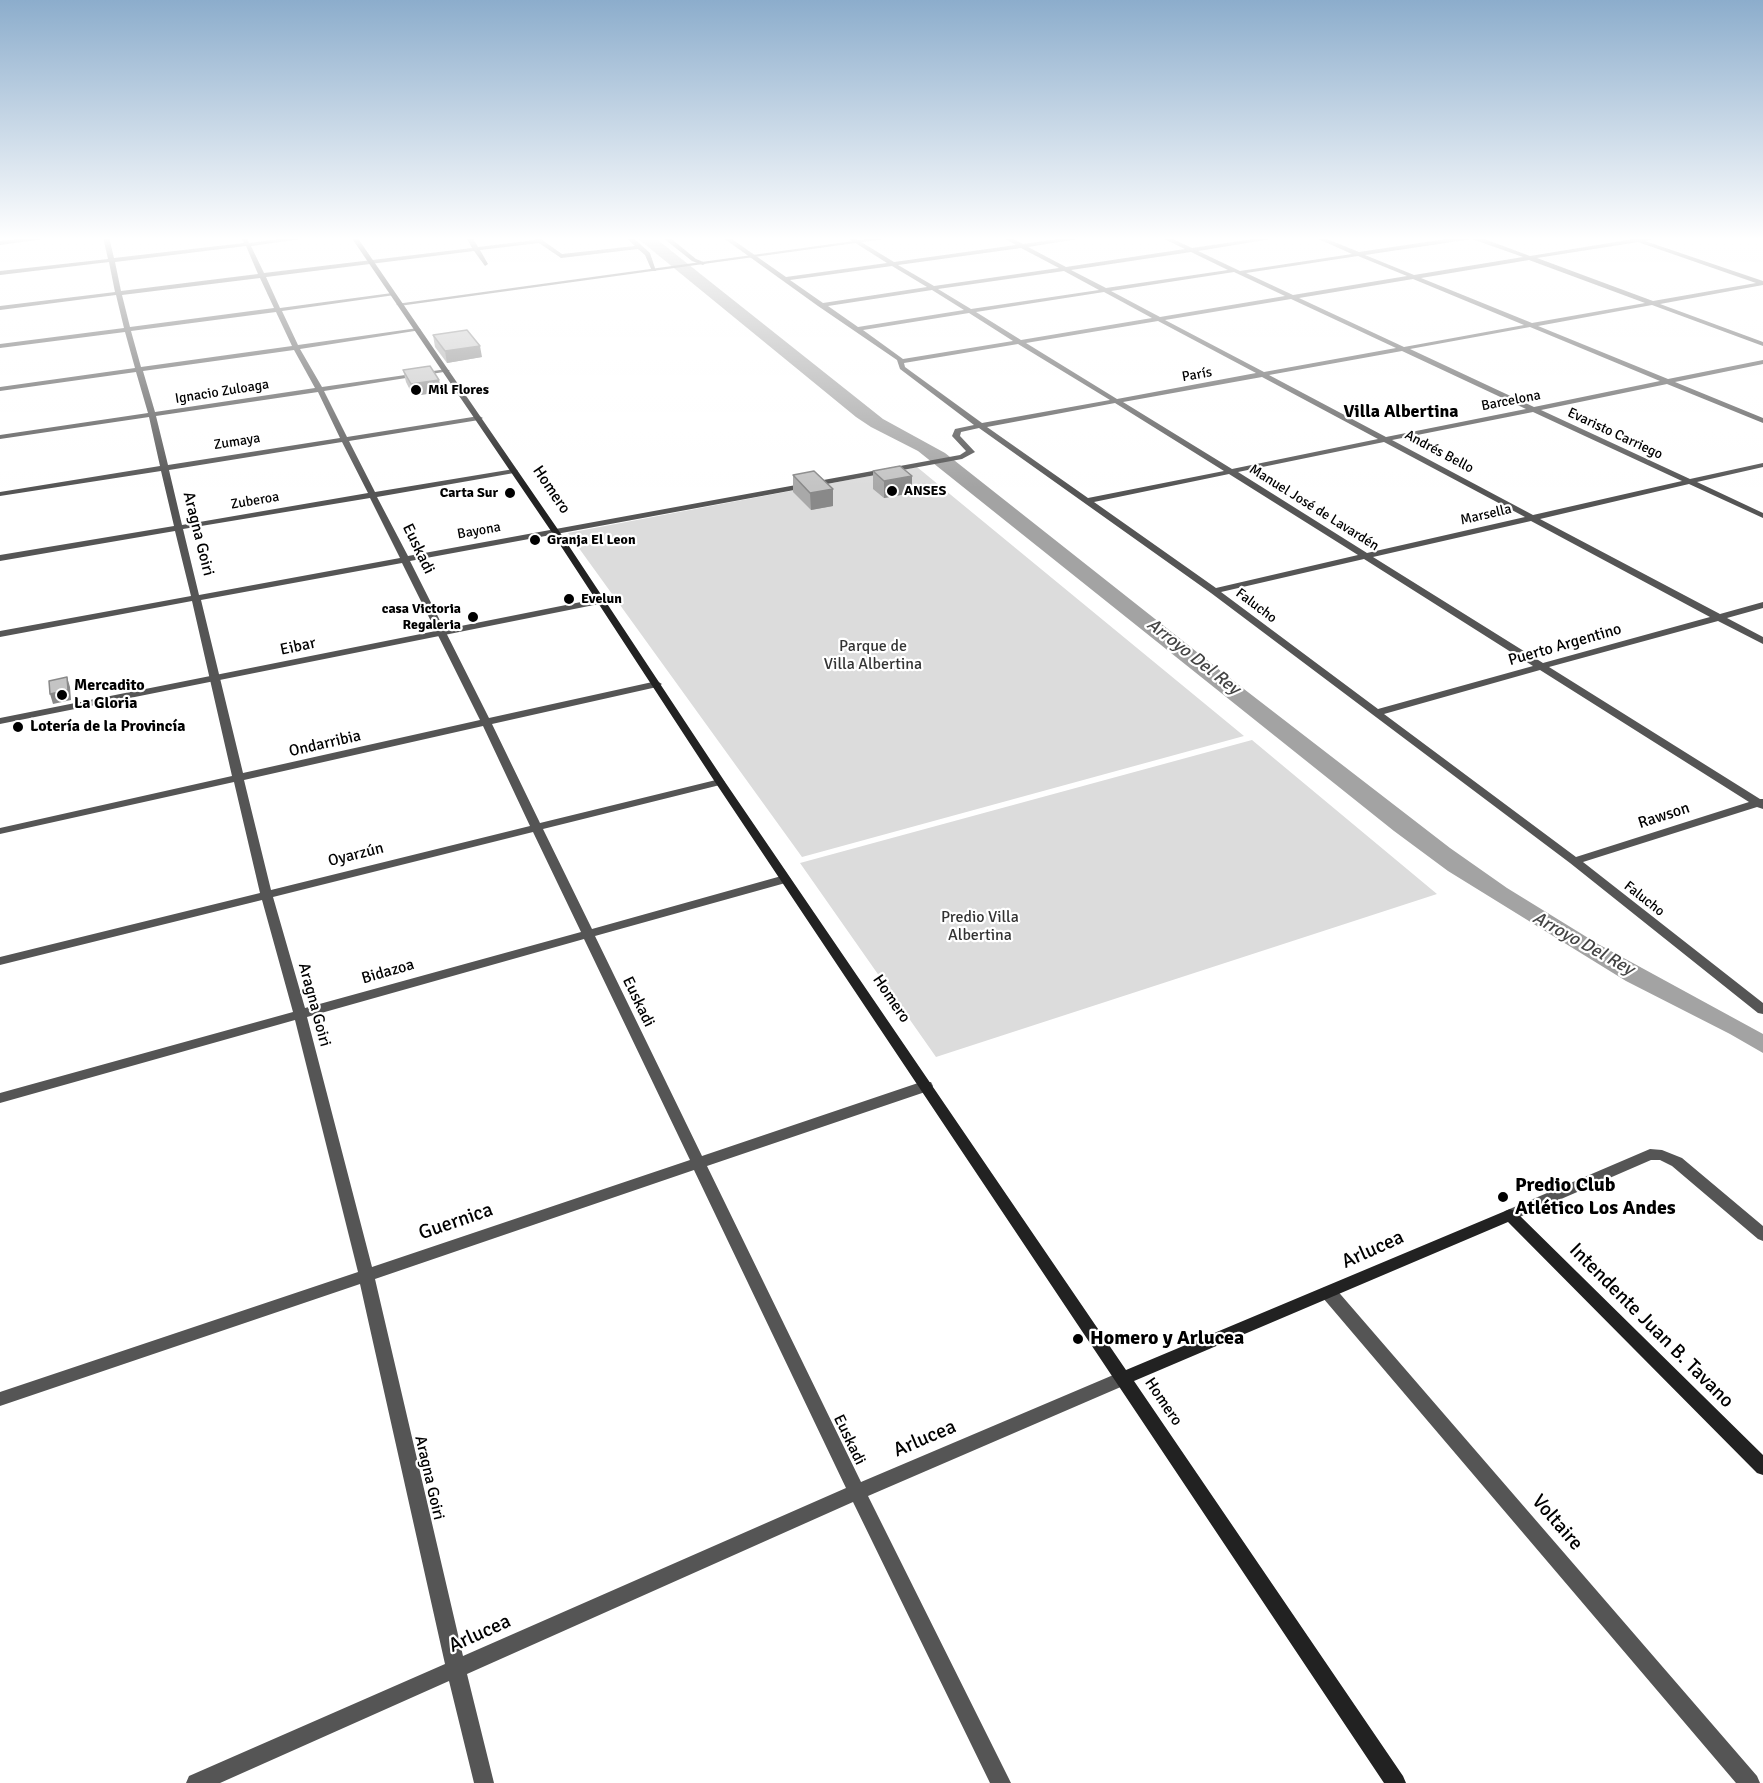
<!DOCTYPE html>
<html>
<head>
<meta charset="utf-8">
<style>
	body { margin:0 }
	canvas { display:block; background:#fff }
</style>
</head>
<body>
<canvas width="1763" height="1783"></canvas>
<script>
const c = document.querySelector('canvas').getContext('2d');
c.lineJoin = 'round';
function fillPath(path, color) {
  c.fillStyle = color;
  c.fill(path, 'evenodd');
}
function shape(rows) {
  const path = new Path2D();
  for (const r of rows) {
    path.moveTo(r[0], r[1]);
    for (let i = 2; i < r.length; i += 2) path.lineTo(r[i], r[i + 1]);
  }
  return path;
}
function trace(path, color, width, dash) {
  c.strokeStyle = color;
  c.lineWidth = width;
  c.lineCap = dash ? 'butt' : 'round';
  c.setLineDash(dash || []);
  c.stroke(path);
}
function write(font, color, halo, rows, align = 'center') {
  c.font = font + ' Signika,sans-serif';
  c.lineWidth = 4.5;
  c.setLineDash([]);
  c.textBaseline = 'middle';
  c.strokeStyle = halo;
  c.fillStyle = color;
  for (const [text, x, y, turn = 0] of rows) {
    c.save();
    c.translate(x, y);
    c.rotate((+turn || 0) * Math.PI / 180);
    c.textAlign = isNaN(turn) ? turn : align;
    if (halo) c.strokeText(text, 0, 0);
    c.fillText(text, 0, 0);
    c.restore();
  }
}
const green = shape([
	[917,467,1244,736,802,857,568,533],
	[1252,740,1437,894,936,1057,800,863]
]);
const water = shape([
	[636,237,654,237,883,419,945,453,1231,679,1450,848,1507,888,1598,944,1763,1034,1763,1053,1730,1034,1626,981,1448,871,1394,831,918,451,871,427,856,417]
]);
const minor = shape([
	[38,237,58,237,0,245,0,241,38,237],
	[103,237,109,237,114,258,244,243,241,237,247,237,249,243,296,237,315,237,251,246,264,273,472,248,466,237,472,237,478,247,535,240,534,237,538,237,562,254,635,246,625,237,632,237,650,253,656,271,652,271,645,255,638,249,561,258,539,243,480,250,488,264,485,266,474,251,266,277,280,308,392,293,395,295,282,311,298,345,418,328,421,330,300,349,322,387,447,369,450,371,324,391,347,437,479,416,483,418,479,420,349,441,375,492,514,469,518,471,514,473,377,497,408,556,960,455,966,451,952,436,955,429,974,425,900,369,897,360,818,306,722,237,729,237,786,277,887,263,846,237,853,237,894,262,1016,245,1002,237,1009,237,1023,244,1074,237,1090,237,1028,247,1066,267,1185,249,1160,237,1168,237,1192,248,1268,237,1283,237,1198,251,1240,271,1352,254,1314,237,1322,237,1359,252,1460,237,1479,237,1530,256,1646,237,1660,237,1645,241,1763,281,1763,285,1660,304,1763,342,1763,346,1652,305,1538,326,1668,379,1763,360,1763,364,1675,382,1763,418,1763,423,1667,384,1541,410,1690,479,1763,463,1763,467,1697,482,1763,513,1763,518,1689,484,1540,519,1720,614,1763,602,1763,608,1727,618,1763,637,1763,644,1718,621,1549,667,1760,799,1763,799,1763,809,1757,807,1583,862,1763,1003,1763,1014,1758,1013,1570,863,1211,593,979,428,961,432,960,436,975,452,962,459,410,561,489,718,657,681,662,684,657,687,492,724,540,823,720,779,725,782,724,784,543,829,592,929,785,875,791,879,789,882,595,936,702,1156,921,1082,931,1082,933,1086,931,1090,707,1166,861,1482,1118,1373,1124,1371,1130,1373,1132,1378,1130,1383,868,1496,1011,1783,990,1783,853,1502,467,1674,494,1783,474,1783,449,1681,220,1783,186,1783,189,1776,445,1664,360,1284,0,1406,0,1392,358,1272,295,1020,0,1103,0,1093,293,1012,262,900,0,965,0,957,260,893,234,782,0,834,0,828,232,776,192,601,0,637,0,631,191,596,175,531,0,561,0,555,174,526,161,471,0,496,0,492,160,466,149,417,0,439,0,435,148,413,136,372,0,391,0,387,135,368,125,332,0,348,0,344,124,328,116,295,0,310,0,306,115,292,109,262,0,275,0,271,108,259,103,237],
	[1472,239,1523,257,1414,275,1365,255,1472,239],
	[1638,242,1756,283,1653,301,1537,258,1638,242],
	[246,246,258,274,121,291,115,262,246,246],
	[1021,248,1059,268,934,286,898,265,1021,248],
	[1191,252,1228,270,1106,288,1071,270,1191,252],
	[1358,256,1407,276,1293,295,1246,273,1358,256],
	[1529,260,1645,303,1532,323,1421,278,1529,260],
	[892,266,927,287,823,303,790,280,892,266],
	[1064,271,1099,290,971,309,938,289,1064,271],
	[1234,272,1285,296,1160,317,1111,291,1234,272],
	[260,278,274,308,130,327,122,295,260,278],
	[1413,279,1524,325,1404,347,1299,298,1413,279],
	[932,290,964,310,858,327,828,306,932,290],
	[1104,292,1152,318,1021,340,976,312,1104,292],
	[1291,299,1396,348,1264,372,1165,320,1291,299],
	[276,312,292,346,141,367,131,331,276,312],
	[969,313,1013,341,903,359,863,330,969,313],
	[1158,321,1256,373,1117,399,1026,343,1158,321],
	[1530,327,1660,381,1534,407,1410,349,1530,327],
	[1018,344,1110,400,982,423,905,367,904,363,1018,344],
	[294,350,315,388,155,412,143,371,294,350],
	[1402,351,1526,409,1386,437,1269,375,1402,351],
	[1262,377,1378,439,1232,469,1123,402,1262,377],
	[318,392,340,438,168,465,156,416,318,392],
	[1115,403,1224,471,1088,498,987,427,1115,403],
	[1533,412,1682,481,1533,515,1392,440,1533,412],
	[342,442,368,493,182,525,169,470,342,442],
	[1384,442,1525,517,1367,553,1238,472,1384,442],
	[1229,474,1358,555,1216,588,1094,502,1229,474],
	[370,498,400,558,199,595,183,529,370,498],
	[1531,521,1710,617,1543,663,1373,557,1531,521],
	[1364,559,1533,666,1378,709,1221,592,1364,559],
	[402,563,480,720,243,773,201,600,402,563],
	[1540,670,1749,802,1576,857,1384,714,1540,670],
	[483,726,530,826,271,890,244,780,483,726],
	[533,832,581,932,305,1008,273,897,533,832],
	[584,939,690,1160,372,1267,307,1017,584,939],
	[694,1170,846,1488,463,1656,375,1279,694,1170],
	[662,237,669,237,696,259,706,263,703,265,692,261,662,237],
	[1650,1149,1662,1150,1682,1158,1763,1226,1763,1241,1758,1239,1672,1166,1660,1160,1651,1160,1515,1219,1510,1221,1505,1219,1502,1215,1505,1211,1650,1149],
	[1329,1286,1335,1288,1757,1776,1760,1783,1736,1783,1323,1298,1321,1293,1323,1288,1329,1286]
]);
const tertiary = shape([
	[883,237,899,237,399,306,396,304,883,237],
	[601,598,604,599,604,603,0,724,0,718,601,598]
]);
const secondary = shape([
	[351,237,357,237,559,531,725,782,1126,1370,1510,1209,1515,1211,1763,1455,1763,1475,1757,1473,1508,1222,1134,1381,1403,1776,1406,1783,1384,1783,715,782,551,531,351,237]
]);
const wall = shape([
	[433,335,482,357,447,363,435,347],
	[403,370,439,380,441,392,413,396,406,382],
	[873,471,912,493,884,498,873,489],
	[793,475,833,506,811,510,793,492]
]);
const shadedWall = shape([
	[480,346,482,357,447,363,445,351],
	[439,380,441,392,413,396,411,384],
	[912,476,912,493,884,498,884,481],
	[833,489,833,506,811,510,810,493],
	[67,677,70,687,71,700,53,704,50,694]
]);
const building = shape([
	[467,330,480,346,445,351,433,335,467,330],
	[430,366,439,380,411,384,403,370,430,366],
	[900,466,912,476,884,481,873,471,900,466],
	[814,471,833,489,810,493,793,475,814,471],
	[67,677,68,690,50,694,49,681,67,677]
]);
const markers = [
	[416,390,6,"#000"],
	[892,491,6,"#000"],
	[510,493,6,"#000"],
	[535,540,6,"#000"],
	[569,599,6,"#000"],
	[473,617,6,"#000"],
	[62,695,6,"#000"],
	[18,727,6,"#000"],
	[1503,1197,6,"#000"],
	[1078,1339,6,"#000"]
];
const farStreetnames = [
	["París",1197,375,-10],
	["Ignacio Zuloaga",222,392,-9],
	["Barcelona",1511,401,-11],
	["Evaristo Carriego",1615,434,25],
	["Zumaya",237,442,-9],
	["Andrés Bello",1439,452,28],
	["Zuberoa",255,501,-10],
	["Manuel José de Lavardén",1314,508,32],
	["Marsella",1486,515,-13],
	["Bayona",479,531,-10],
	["Falucho",1256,606,37],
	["Falucho",1644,899,38]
];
const farPoinames = [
	["Mil Flores",428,390],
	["ANSES",904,491],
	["Carta Sur",498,493,"right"],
	["Granja El Leon",547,540],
	["Evelun",581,599],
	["casa Victoria",461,609,"right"],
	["Regaleria",461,625,"right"]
];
const streetNames = [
	["Homero",551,490,56],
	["Aragna Goiri",198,534,76],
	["Euskadi",418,549,64],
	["Puerto Argentino",1565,645,-16],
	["Eibar",298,647,-12],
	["Ondarribia",325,744,-13],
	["Rawson",1664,816,-18],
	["Oyarzún",356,855,-14],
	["Bidazoa",388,972,-16],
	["Homero",891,999,56],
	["Euskadi",638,1002,64],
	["Aragna Goiri",314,1005,75],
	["Homero",1163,1402,56],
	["Euskadi",849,1440,64],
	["Aragna Goiri",429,1478,77]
];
const parkNames = [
	["Parque de",873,647],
	["Villa Albertina",873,665],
	["Predio Villa",980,918],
	["Albertina",980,936]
];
const poiNames = [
	["Mercadito",74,686],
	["La Gloria",74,704],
	["Lotería de la Provincía",30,727]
];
const farDistrictnames = [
	["Villa Albertina",1401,412]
];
const waterNames = [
	["Arroyo Del Rey",1193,657,38],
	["Arroyo Del Rey",1583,944,29]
];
const nearPoinames = [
	["Predio Club",1515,1186],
	["Atlético Los Andes",1515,1209],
	["Homero y Arlucea",1090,1339]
];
const nearStreetnames = [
	["Guernica",456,1222,-19],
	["Arlucea",1373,1250,-24],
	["Intendente Juan B. Tavano",1651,1326,45],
	["Arlucea",925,1439,-23],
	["Voltaire",1557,1523,49],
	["Arlucea",480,1634,-24]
];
fillPath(green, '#dcdcdc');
fillPath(water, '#a3a3a3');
fillPath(minor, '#555');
fillPath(tertiary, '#555');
fillPath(secondary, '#222');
fillPath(wall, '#a9a9a9');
fillPath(shadedWall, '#898989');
fillPath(building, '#c4c4c4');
trace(building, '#898989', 1.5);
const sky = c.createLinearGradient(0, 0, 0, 487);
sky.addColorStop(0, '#8cadcc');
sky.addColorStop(0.49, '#fff');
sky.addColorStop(1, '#ffffff00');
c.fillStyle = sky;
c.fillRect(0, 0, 1763, 487);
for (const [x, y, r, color] of markers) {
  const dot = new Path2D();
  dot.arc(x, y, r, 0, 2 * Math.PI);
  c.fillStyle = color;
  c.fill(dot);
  trace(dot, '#fff', 2);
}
write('14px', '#000', '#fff', farStreetnames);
write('bold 14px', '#000', '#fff', farPoinames, 'left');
write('16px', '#000', '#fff', streetNames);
write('16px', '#333', '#fff', parkNames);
write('bold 16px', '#000', '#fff', poiNames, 'left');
write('bold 18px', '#000', '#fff', farDistrictnames);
write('italic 18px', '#444', '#fff', waterNames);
write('bold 20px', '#000', '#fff', nearPoinames, 'left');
write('20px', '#000', '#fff', nearStreetnames);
</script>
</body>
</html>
